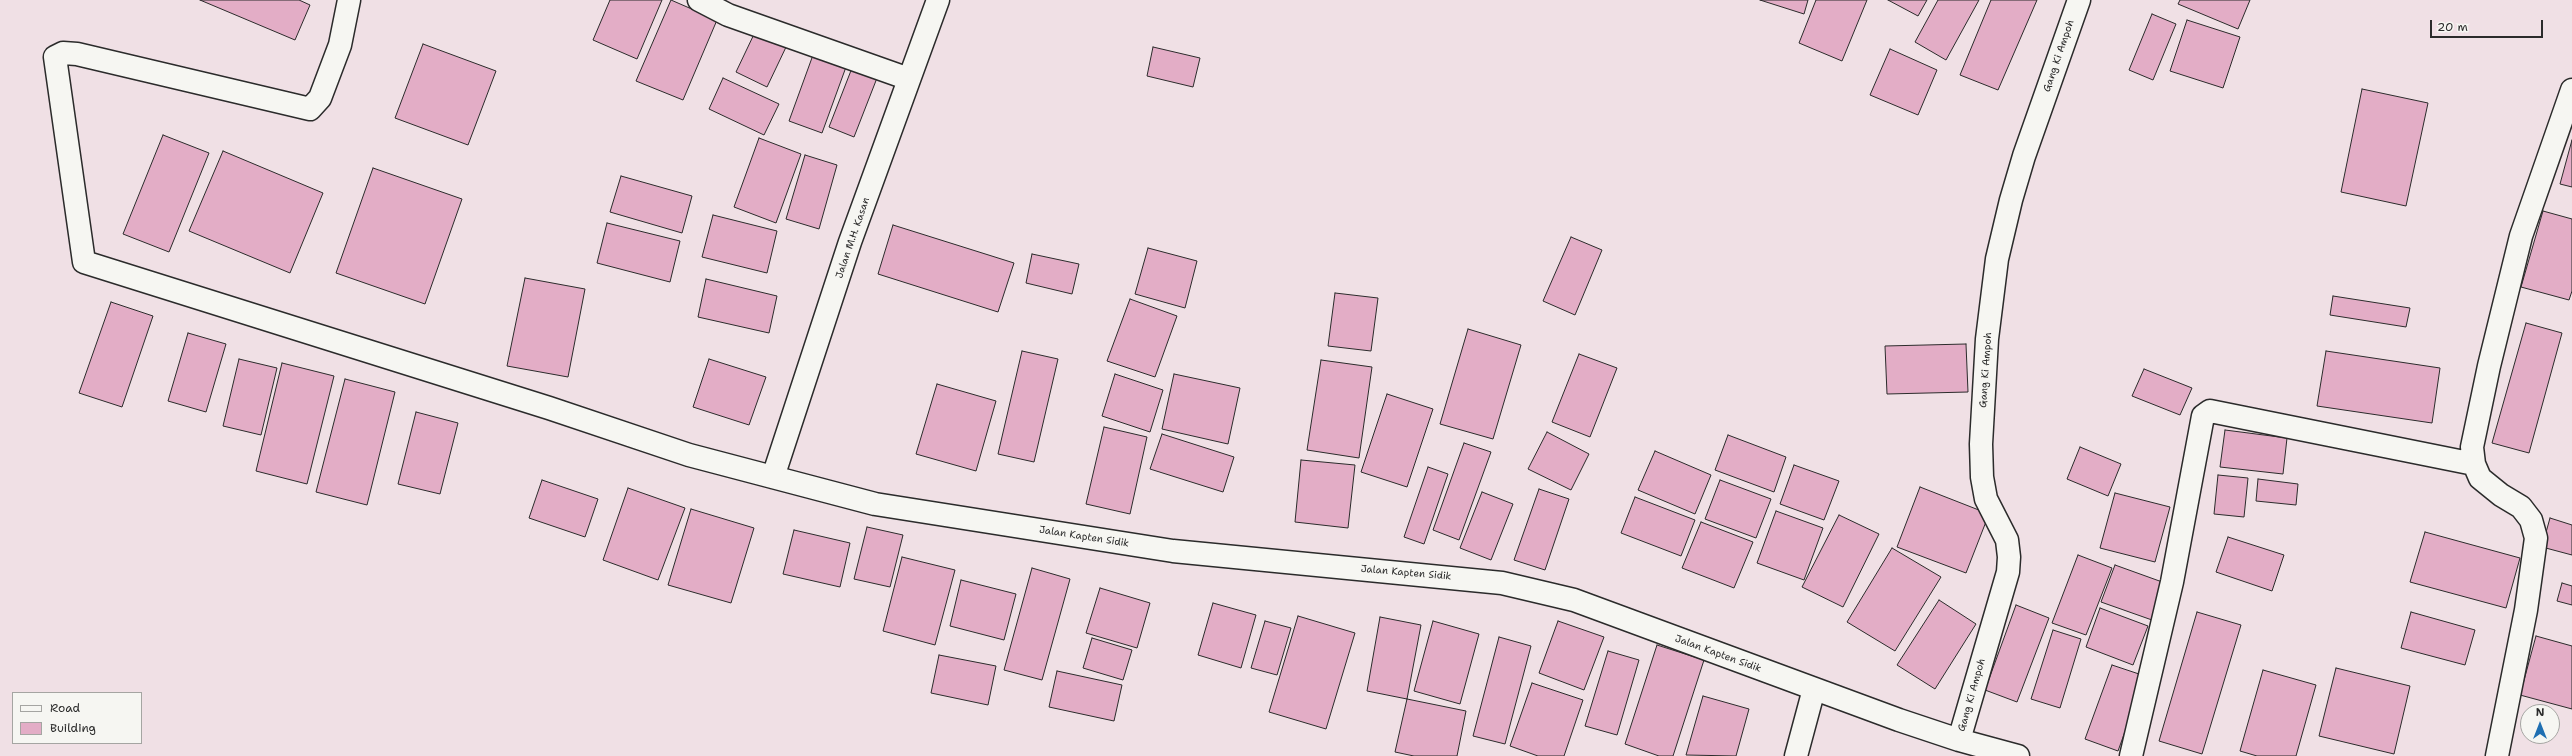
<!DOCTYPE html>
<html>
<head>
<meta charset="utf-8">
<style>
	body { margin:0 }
	#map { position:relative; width:2572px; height:756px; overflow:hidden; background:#f0e0e5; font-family:"Shantell Sans",sans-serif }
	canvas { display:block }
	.legend { position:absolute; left:12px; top:692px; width:130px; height:52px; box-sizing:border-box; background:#f6f6f2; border:1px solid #a5a5a2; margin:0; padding:5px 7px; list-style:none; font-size:12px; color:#2b2b2b }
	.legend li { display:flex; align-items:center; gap:8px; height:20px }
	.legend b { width:20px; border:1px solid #a5a5a2 }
	.north { position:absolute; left:2520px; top:704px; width:40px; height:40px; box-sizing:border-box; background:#f6f6f2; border:1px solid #a5a5a2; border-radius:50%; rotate:0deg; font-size:11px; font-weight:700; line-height:16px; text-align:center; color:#2b2b2b }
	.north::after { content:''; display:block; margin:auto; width:14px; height:18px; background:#1f6fb2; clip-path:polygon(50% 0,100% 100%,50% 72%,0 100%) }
	.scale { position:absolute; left:2430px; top:20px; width:113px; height:18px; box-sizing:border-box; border:2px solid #2b2b2b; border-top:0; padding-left:5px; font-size:12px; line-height:14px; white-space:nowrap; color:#2b2b2b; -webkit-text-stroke:3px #f6f6f2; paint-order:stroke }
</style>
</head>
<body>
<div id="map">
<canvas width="2572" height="756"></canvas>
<ul class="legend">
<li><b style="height:5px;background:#f6f6f2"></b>Road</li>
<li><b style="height:11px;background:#e3adc6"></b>Building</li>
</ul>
<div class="north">N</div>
<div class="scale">20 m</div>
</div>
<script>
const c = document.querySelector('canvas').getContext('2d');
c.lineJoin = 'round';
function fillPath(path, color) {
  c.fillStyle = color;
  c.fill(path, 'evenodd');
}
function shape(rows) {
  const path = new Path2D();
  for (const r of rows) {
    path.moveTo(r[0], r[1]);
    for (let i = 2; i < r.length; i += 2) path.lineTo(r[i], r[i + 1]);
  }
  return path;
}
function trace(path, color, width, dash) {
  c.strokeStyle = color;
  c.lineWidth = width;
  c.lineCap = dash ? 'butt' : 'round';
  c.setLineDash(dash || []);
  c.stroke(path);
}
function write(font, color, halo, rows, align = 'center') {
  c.font = font + ' "Shantell Sans",sans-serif';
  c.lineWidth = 3;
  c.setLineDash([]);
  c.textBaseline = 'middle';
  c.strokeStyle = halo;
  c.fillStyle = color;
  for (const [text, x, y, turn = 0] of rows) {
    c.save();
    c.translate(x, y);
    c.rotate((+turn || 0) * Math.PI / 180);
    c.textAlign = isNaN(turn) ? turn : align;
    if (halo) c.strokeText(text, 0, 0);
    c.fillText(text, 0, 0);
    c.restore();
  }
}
const building = shape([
	[200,0,299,0,310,5,295,40,200,0],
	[610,0,662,0,637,59,593,40,610,0],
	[671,0,717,20,683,100,636,81,671,0],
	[1760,0,1808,0,1804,14,1760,0],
	[1816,0,1867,0,1842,61,1799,43,1816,0],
	[1888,0,1927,0,1918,16,1888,0],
	[1938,0,1979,0,1946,60,1915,42,1938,0],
	[1991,0,2037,0,1998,90,1960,75,1991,0],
	[2180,0,2250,0,2238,29,2178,4,2180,0],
	[2152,14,2176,24,2153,80,2129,70,2152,14],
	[2187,20,2240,37,2223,88,2170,71,2187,20],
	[756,30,787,45,767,87,736,72,756,30],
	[423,44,496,71,468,145,395,118,423,44],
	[1153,47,1200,58,1193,87,1147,76,1153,47],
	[1890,49,1937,70,1918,115,1870,95,1890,49],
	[813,55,846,67,822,133,789,121,813,55],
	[852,68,877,78,854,137,829,127,852,68],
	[723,78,779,104,764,135,709,109,723,78],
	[2362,89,2428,103,2406,206,2341,192,2362,89],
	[163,135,209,153,169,252,123,234,163,135],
	[759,138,801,154,776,223,734,207,759,138],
	[2572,140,2572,187,2560,184,2572,140],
	[223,151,323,193,290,273,189,231,223,151],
	[805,155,837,165,819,229,786,219,805,155],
	[373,168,462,199,425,304,336,273,373,168],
	[621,176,692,196,682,233,610,212,621,176],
	[2543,211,2572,219,2572,291,2569,300,2521,287,2543,211],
	[713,215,777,231,767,273,702,257,713,215],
	[607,223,680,241,670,282,597,263,607,223],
	[893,225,1014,263,998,312,878,274,893,225],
	[1571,237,1602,250,1575,315,1543,301,1571,237],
	[1148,248,1197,261,1185,308,1135,294,1148,248],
	[1032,254,1079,264,1072,294,1026,283,1032,254],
	[525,278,585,289,568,377,507,366,525,278],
	[706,279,777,296,769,333,698,317,706,279],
	[1335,293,1378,298,1371,351,1328,346,1335,293],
	[2333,296,2410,308,2406,327,2330,315,2333,296],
	[1130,299,1177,316,1155,377,1107,361,1130,299],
	[111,302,153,316,122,407,79,393,111,302],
	[2526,323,2562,333,2529,453,2492,443,2526,323],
	[1468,329,1521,345,1493,439,1440,424,1468,329],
	[188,333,226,344,206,412,168,401,188,333],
	[1966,344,1968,392,1887,394,1885,346,1966,344],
	[1022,351,1058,359,1034,462,998,454,1022,351],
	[2326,351,2440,368,2432,423,2317,406,2326,351],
	[1579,354,1617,368,1590,437,1552,422,1579,354],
	[239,359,277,368,261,435,223,426,239,359],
	[709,359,766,377,749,425,693,407,709,359],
	[1321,360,1372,367,1359,458,1307,450,1321,360],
	[282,363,334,376,307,484,256,471,282,363],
	[2144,369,2192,388,2180,415,2132,396,2144,369],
	[1115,374,1163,390,1150,432,1102,416,1115,374],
	[1174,374,1240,388,1228,444,1162,429,1174,374],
	[345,379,395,392,367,505,316,492,345,379],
	[937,384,996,401,976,471,916,454,937,384],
	[1387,394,1433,409,1407,487,1361,472,1387,394],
	[416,412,458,423,440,494,398,484,416,412],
	[1104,427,1147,437,1130,514,1086,504,1104,427],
	[2225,430,2287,438,2283,474,2220,467,2225,430],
	[1547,432,1589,454,1571,490,1528,469,1547,432],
	[1162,434,1234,457,1223,492,1150,469,1162,434],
	[1728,435,1786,457,1774,492,1715,470,1728,435],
	[1464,443,1491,452,1459,540,1433,530,1464,443],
	[2080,447,2121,464,2108,496,2067,479,2080,447],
	[1655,451,1711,475,1695,514,1638,490,1655,451],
	[1301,460,1355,465,1348,528,1295,522,1301,460],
	[1794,465,1839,481,1824,520,1780,504,1794,465],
	[1428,467,1448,474,1424,544,1404,537,1428,467],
	[2218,475,2248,478,2244,517,2214,514,2218,475],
	[2258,479,2298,484,2296,505,2256,501,2258,479],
	[542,480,598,499,585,537,529,518,542,480],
	[1720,480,1771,499,1756,538,1705,519,1720,480],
	[1920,487,1989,514,1966,573,1897,547,1920,487],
	[628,488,685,508,658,580,603,560,628,488],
	[1539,489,1569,499,1545,570,1514,560,1539,489],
	[1482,492,1513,504,1491,560,1460,548,1482,492],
	[2115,493,2170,507,2155,562,2100,548,2115,493],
	[1635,497,1695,520,1681,556,1621,533,1635,497],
	[691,509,754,528,731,603,668,585,691,509],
	[1776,511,1823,528,1804,580,1757,563,1776,511],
	[1839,515,1879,534,1843,607,1802,587,1839,515],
	[2550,518,2572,525,2572,555,2542,547,2550,518],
	[1701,522,1753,542,1734,588,1682,568,1701,522],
	[867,527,903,535,890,587,854,579,867,527],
	[794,530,850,543,840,587,783,574,794,530],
	[2425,532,2520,558,2506,608,2410,582,2425,532],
	[2228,537,2284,555,2272,591,2216,572,2228,537],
	[1892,548,1941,577,1895,651,1847,622,1892,548],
	[2078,555,2112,568,2086,635,2052,623,2078,555],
	[902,557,955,570,935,645,883,631,902,557],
	[2115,565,2165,583,2152,620,2101,602,2115,565],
	[1032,568,1070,579,1042,680,1004,670,1032,568],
	[961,580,1016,594,1004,640,950,626,961,580],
	[2562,583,2572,586,2572,605,2557,601,2562,583],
	[1100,588,1150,603,1137,648,1086,633,1100,588],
	[1939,600,1976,624,1935,689,1897,665,1939,600],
	[1213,603,1256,615,1241,668,1198,655,1213,603],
	[2016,605,2049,618,2017,702,1985,690,2016,605],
	[2100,608,2148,626,2133,665,2086,647,2100,608],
	[2197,612,2241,625,2202,754,2159,741,2197,612],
	[2411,612,2475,630,2465,665,2401,648,2411,612],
	[1298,616,1355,633,1326,729,1269,712,1298,616],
	[1380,617,1421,625,1407,699,1367,691,1380,617],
	[1265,621,1291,628,1277,675,1251,668,1265,621],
	[1433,621,1479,634,1460,704,1414,691,1433,621],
	[1558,621,1604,637,1584,690,1539,673,1558,621],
	[2053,630,2081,639,2060,708,2031,699,2053,630],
	[2536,636,2572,646,2572,709,2520,695,2536,636],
	[1499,637,1531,646,1505,744,1473,736,1499,637],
	[1092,638,1132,650,1123,680,1083,668,1092,638],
	[1657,645,1704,660,1673,756,1659,756,1625,744,1657,645],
	[1608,651,1639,660,1617,735,1585,726,1608,651],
	[939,655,996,666,988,705,931,693,939,655],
	[2112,665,2145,676,2118,751,2085,739,2112,665],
	[2336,668,2410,686,2394,754,2319,736,2336,668],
	[2263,670,2316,685,2296,756,2257,756,2240,751,2263,670],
	[1057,671,1122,685,1114,721,1049,707,1057,671],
	[1532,683,1583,700,1564,756,1538,756,1510,746,1532,683],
	[1703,696,1749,709,1736,756,1686,755,1703,696],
	[1407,699,1466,711,1457,756,1414,756,1395,752,1407,699]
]);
const minor = shape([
	[349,0,340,45,320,98,310,109,77,54,63,53,55,57,84,262,549,408,689,455,875,504,1173,551,1502,583,1574,600,1899,720,1959,740,2018,756],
	[699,0,728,15,909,79],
	[773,477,850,242,938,0],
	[1959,740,2008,572,2009,557,2007,540,1986,499,1982,477,1981,444,1987,339,1997,259,2011,200,2024,156,2079,0],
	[1796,756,1814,689],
	[2131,756,2172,582,2203,416,2210,411,2474,464],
	[2497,756,2526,610,2536,538,2531,520,2521,507,2501,495,2480,478,2474,464,2472,447,2489,366,2521,236,2572,90]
]);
const streetNames = [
	["Gang Ki Ampoh",2059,56,-71],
	["Jalan M.H. Kasan",853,238,-71],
	["Gang Ki Ampoh",1986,370,-86],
	["Jalan Kapten Sidik",1084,537,9],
	["Jalan Kapten Sidik",1406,573,5],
	["Jalan Kapten Sidik",1718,654,20],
	["Gang Ki Ampoh",1972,695,-74]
];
fillPath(building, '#e3adc6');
trace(building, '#2b2b2b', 1);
trace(minor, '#2b2b2b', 25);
trace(minor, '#f6f6f2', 22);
write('10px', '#2b2b2b', '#f6f6f2', streetNames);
</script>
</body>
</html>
